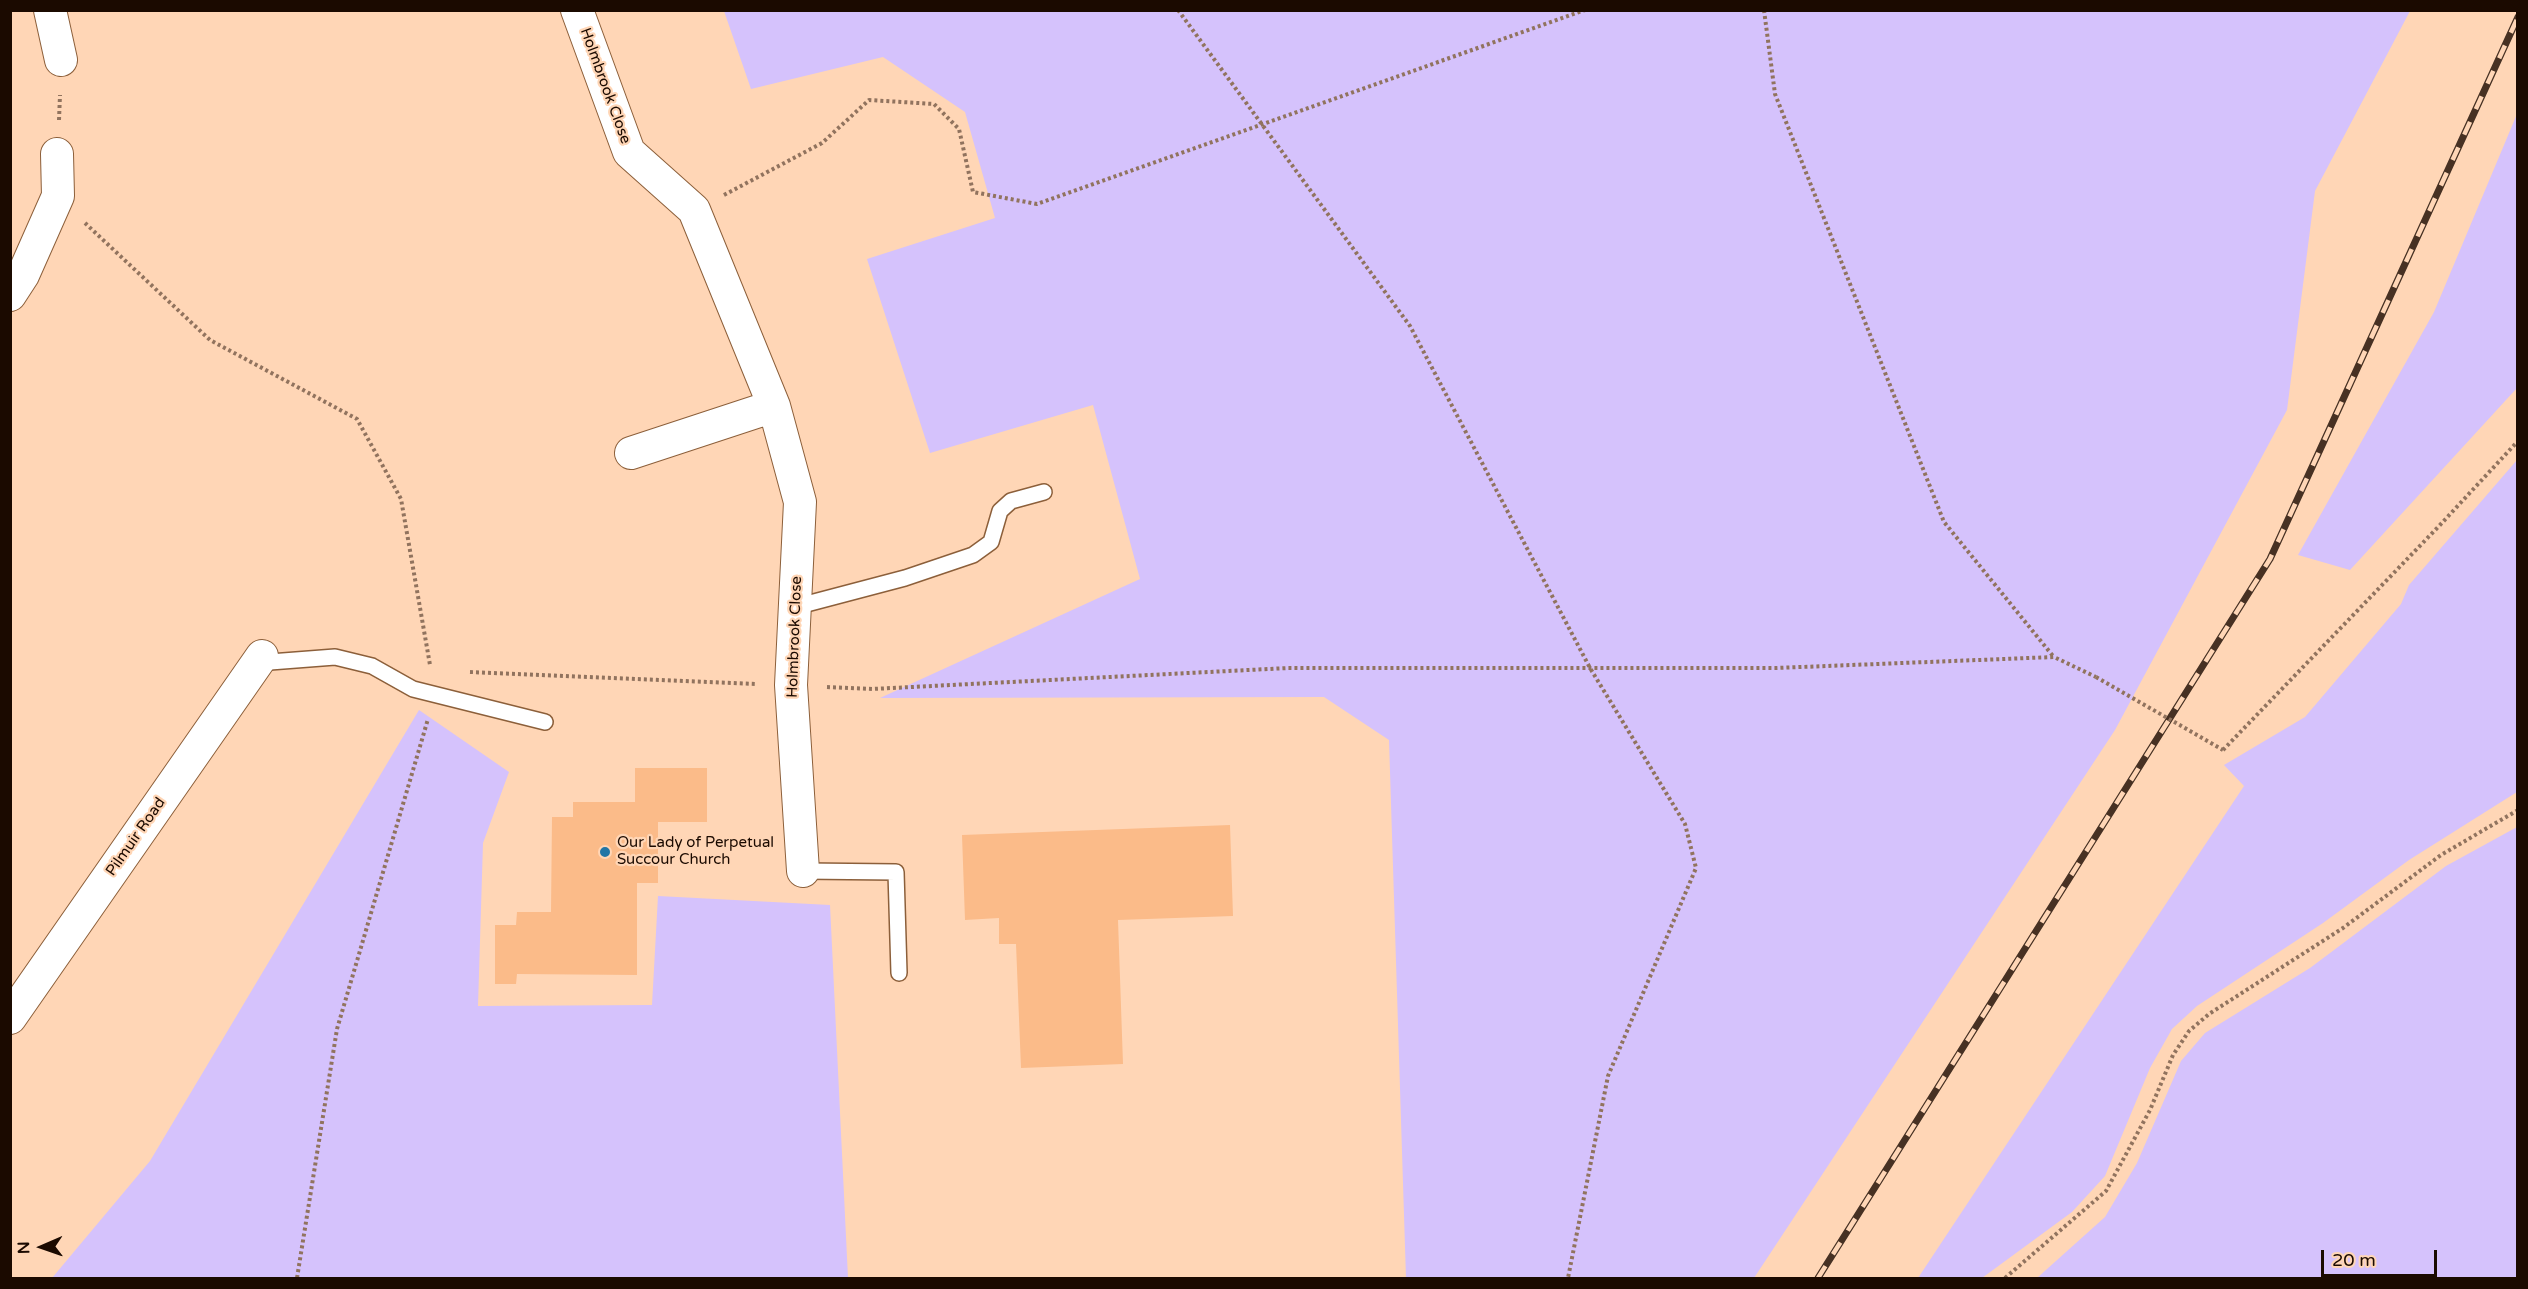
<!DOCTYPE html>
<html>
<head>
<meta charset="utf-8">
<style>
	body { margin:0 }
	#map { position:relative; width:2528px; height:1289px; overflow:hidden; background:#ffd6b6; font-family:"Varela Round",sans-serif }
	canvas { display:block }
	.frame { position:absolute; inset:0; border:12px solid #1b0a00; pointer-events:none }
	.north { position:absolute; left:12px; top:1217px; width:60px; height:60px; -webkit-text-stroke:4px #ffd6b6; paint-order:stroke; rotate:268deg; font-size:16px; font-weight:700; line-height:24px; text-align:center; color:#1b0a00 }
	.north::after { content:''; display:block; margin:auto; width:21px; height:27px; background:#1b0a00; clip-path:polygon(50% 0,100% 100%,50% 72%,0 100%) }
	.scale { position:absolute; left:2321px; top:1250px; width:116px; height:27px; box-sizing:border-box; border:3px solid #1b0a00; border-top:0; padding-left:8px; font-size:18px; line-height:21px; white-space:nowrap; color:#1b0a00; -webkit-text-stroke:4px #ffd6b6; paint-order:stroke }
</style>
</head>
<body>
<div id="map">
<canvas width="2528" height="1289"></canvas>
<div class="frame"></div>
<div class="north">N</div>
<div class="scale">20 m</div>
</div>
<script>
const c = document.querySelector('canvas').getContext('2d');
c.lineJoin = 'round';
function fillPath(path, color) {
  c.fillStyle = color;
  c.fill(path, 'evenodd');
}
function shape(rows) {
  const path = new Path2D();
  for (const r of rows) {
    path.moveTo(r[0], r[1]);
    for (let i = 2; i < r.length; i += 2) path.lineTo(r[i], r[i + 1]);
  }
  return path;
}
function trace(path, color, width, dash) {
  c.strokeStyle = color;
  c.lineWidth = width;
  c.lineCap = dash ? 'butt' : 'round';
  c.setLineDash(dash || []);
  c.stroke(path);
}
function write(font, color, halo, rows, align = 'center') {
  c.font = font + ' "Varela Round",sans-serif';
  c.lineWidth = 4.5;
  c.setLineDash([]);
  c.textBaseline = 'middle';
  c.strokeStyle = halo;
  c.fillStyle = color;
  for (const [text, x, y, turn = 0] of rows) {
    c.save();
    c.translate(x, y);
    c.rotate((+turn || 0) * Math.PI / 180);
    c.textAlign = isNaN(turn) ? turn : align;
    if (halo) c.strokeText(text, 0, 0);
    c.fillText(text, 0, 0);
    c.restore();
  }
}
const green = shape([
	[724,11,724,10,2410,11,2315,191,2287,410,2115,730,1754,1278,1406,1278,1389,740,1324,697,880,698,1140,579,1093,405,930,453,867,259,995,218,965,112,883,57,751,89],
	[2517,114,2517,388,2350,570,2298,555,2434,312],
	[2517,460,2517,792,2409,860,2323,923,2197,1006,2172,1029,2150,1068,2105,1176,2072,1212,1982,1278,1918,1278,2244,786,2224,765,2305,717,2401,604,2409,585],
	[419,710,509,772,483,843,478,1006,652,1005,658,896,830,905,848,1278,52,1278,150,1161],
	[2517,827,2517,1278,2037,1278,2105,1217,2137,1163,2181,1061,2205,1033,2310,968,2446,866]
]);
const building = shape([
	[635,768,707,768,707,822,658,822,658,883,637,883,637,975,517,974,516,984,495,984,495,925,516,925,517,912,551,912,552,817,573,817,573,802,635,802],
	[1230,825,1233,916,1118,920,1123,1064,1021,1068,1016,944,999,944,999,918,965,920,962,835]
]);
const path = shape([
	[1178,10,1410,326,1590,668,1685,824,1696,868,1608,1076,1568,1278],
	[1764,10,1775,94,1944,522,2053,656],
	[59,120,60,95],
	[724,195,822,143,869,100,934,104,959,129,973,192,1037,204,1585,10],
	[85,223,210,340,357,419,401,499,430,665],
	[470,672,756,684],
	[827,687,872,689,1288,668,1776,668,2054,657,2096,677],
	[2223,750,2440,525,2518,441],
	[297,1278,337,1029,428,719],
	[2005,1278,2106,1191,2150,1110,2173,1055,2189,1031,2209,1014,2343,928,2441,855,2518,810]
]);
const service = shape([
	[795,607,905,578,973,555,991,542,1000,511,1011,501,1044,492],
	[257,663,335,657,372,666,413,689,545,722],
	[803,871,896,872,899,973]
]);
const minor = shape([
	[50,10,61,60],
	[577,10,629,152,694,210,774,406,800,502,791,685,803,871],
	[10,295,23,275,58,196,57,154],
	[631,453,774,406],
	[10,1018,262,656]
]);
const rail = shape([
	[1818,1278,2270,559,2518,17]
]);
const pathBridge = shape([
	[2096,677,2223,750]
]);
const markers = [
	[605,852,6,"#2175a5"]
];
const streetNames = [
	["Holmbrook Close",605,86,70],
	["Holmbrook Close",795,637,-88],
	["Pilmuir Road",136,837,-55]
];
const poiNames = [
	["Our Lady of Perpetual",617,843],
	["Succour Church",617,860]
];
fillPath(green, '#d5c2fc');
fillPath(building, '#fbbb89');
trace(service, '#8c5f3a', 18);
trace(minor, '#8c5f3a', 34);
trace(path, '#91735e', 4, [3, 3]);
trace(service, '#fff', 15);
trace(minor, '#fff', 32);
trace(rail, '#473123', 7);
trace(rail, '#ffd6b6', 4.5, [14]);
trace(pathBridge, '#91735e', 4, [3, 3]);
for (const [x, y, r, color] of markers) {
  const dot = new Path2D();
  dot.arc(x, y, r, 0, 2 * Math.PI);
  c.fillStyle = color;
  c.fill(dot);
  trace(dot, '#ffd6b6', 2);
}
write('15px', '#1b0a00', '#ffd6b6', streetNames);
write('15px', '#1b0a00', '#ffd6b6', poiNames, 'left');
</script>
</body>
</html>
